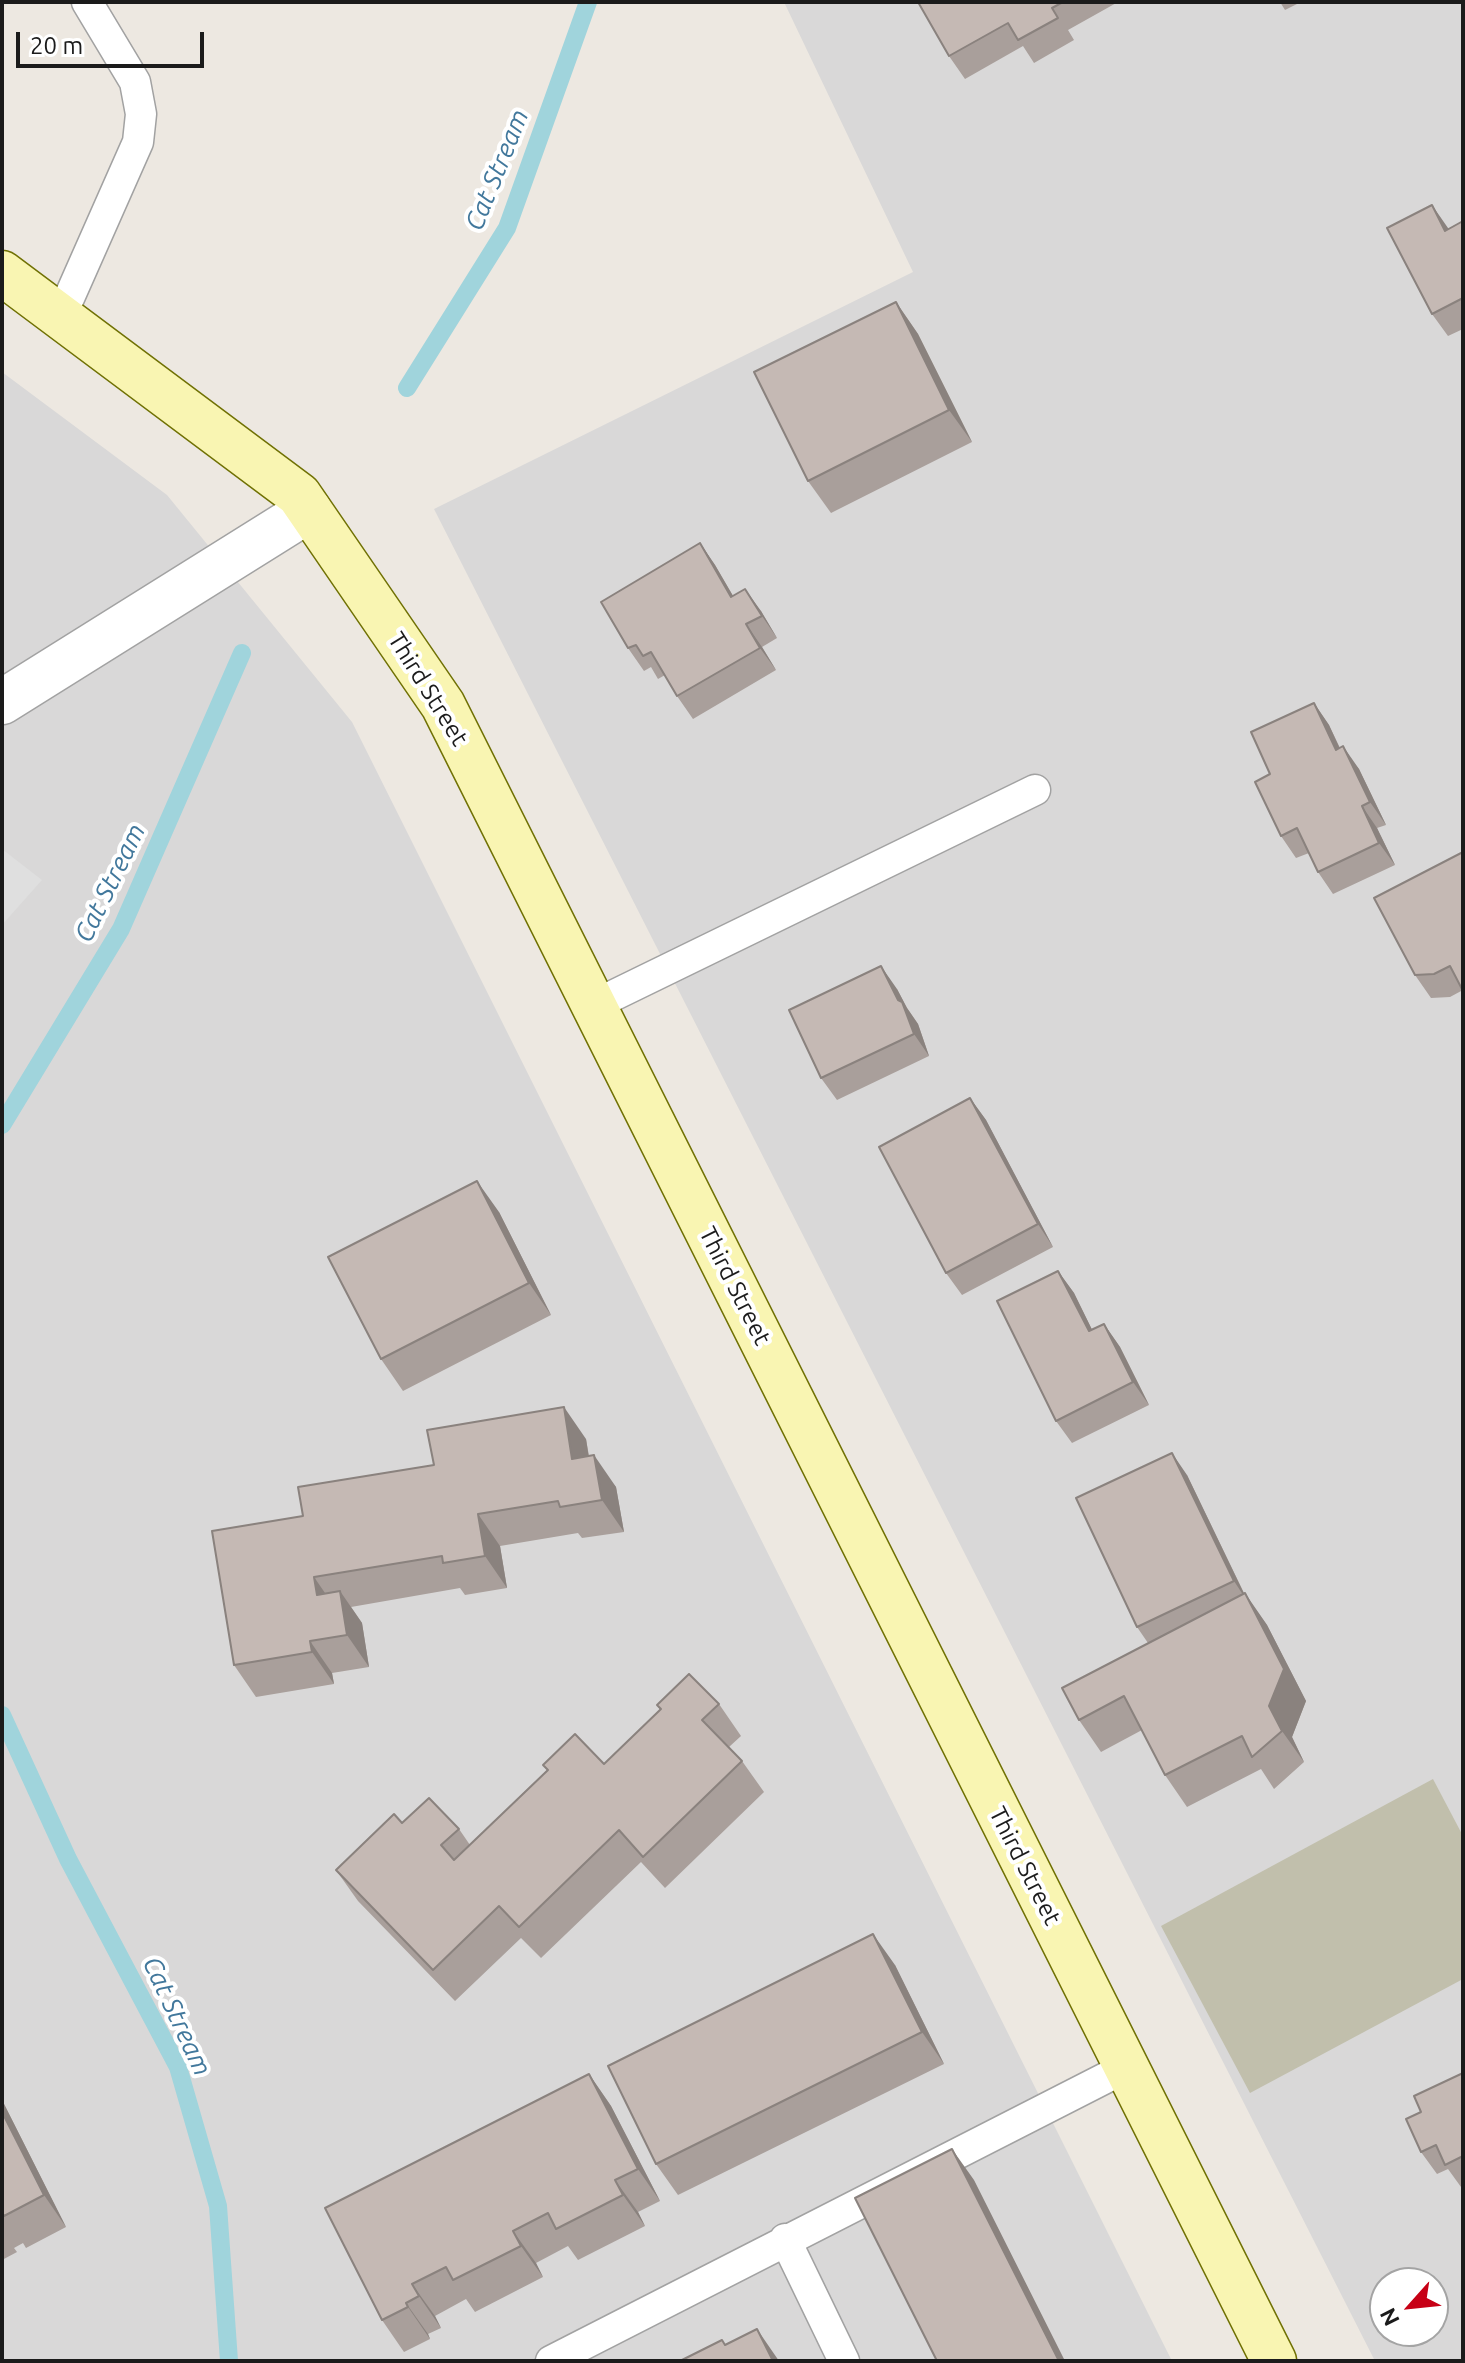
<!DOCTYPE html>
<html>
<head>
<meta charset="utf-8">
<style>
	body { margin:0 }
	#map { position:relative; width:1465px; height:2363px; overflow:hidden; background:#ede8e1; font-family:Ubuntu,sans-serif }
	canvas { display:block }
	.frame { position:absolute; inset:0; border:4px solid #1b1b1b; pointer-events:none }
	.north { position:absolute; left:1369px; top:2267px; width:80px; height:80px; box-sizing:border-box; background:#fff; border:2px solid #a4a4a4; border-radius:50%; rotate:243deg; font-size:22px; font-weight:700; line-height:32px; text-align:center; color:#1b1b1b }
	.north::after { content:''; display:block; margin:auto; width:28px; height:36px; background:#c70015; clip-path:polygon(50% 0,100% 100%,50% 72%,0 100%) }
	.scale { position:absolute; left:16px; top:32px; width:188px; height:36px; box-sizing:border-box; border:4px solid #1b1b1b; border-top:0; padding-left:10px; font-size:24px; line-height:28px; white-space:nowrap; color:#1b1b1b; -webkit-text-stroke:6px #fff; paint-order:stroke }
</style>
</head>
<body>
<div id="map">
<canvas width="1465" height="2363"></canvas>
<div class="frame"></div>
<div class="north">N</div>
<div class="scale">20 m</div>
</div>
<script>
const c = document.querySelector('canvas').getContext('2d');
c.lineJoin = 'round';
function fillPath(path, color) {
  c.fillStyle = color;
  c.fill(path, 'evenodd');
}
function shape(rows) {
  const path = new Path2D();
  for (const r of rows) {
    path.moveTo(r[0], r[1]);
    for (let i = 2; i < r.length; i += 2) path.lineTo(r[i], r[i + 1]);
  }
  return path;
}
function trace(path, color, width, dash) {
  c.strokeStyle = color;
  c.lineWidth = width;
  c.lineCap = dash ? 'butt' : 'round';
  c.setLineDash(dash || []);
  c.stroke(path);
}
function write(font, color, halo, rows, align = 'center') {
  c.font = font + ' Ubuntu,sans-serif';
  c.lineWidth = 8;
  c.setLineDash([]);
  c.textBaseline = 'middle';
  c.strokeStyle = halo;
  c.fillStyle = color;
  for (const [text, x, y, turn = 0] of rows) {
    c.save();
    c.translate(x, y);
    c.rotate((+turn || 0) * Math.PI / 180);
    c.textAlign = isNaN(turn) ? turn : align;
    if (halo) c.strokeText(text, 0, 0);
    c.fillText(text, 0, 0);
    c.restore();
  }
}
const residential = shape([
	[784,2,1463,2,1463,2361,1375,2361,434,509,913,272],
	[1385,2283,1433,2283,1433,2331,1385,2331],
	[2,372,167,495,352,722,1172,2361,2,2361]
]);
const construction = shape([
	[1433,1779,1463,1836,1463,1979,1250,2093,1161,1926]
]);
const parking = shape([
	[2,849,42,880,2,925]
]);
const stream = shape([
	[407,388,507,228,588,2],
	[2,1125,121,929,242,653],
	[2,1715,68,1859,178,2067,218,2206,229,2361]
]);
const lane = shape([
	[61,316,138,142,141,114,135,82,87,2],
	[594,1005,1035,790],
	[785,2239,844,2361],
	[551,2361,1127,2067]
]);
const street = shape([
	[2,702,309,510]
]);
const secondary = shape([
	[2,273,299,495,443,705,1274,2361]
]);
const wall = shape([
	[918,2,1118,2,1068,30,1074,40,1034,63,1023,46,965,79,949,56],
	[1280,2,1301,2,1285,10],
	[1463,221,1463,329,1448,336,1432,314,1448,229],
	[896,302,918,334,972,442,831,513,808,481],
	[700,543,715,565,733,596,761,611,777,638,762,647,776,670,693,719,677,696,665,675,658,679,651,667,644,671,628,648],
	[1314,703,1329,725,1340,748,1359,769,1386,825,1377,828,1395,865,1333,894,1318,872,1309,853,1296,858,1281,836,1270,774],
	[1463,852,1463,990,1450,997,1431,998,1415,975],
	[897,989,907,1008,918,1024,929,1056,837,1100,821,1078],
	[970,1098,986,1120,1053,1247,962,1295,946,1273],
	[499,1212,551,1315,403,1391,381,1359],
	[1058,1271,1074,1293,1092,1330,1104,1324,1120,1347,1149,1405,1072,1443,1056,1421],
	[586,1439,589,1456,616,1487,624,1532,582,1538,578,1533,500,1546,507,1588,465,1595,460,1588,351,1607,362,1623,369,1667,332,1673,334,1684,256,1697,234,1665,303,1516,434,1465],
	[1187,1475,1244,1593,1267,1625,1306,1701,1292,1737,1304,1762,1274,1789,1261,1769,1187,1807,1165,1775,1142,1730,1101,1752,1079,1720,1148,1643,1137,1627],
	[719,1704,741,1736,729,1747,742,1761,764,1792,665,1888,641,1862,541,1958,521,1938,455,2001,358,1901,336,1870,402,1823,459,1829,470,1845,547,1770,543,1765,604,1764,660,1710,657,1705],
	[895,1965,944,2064,678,2195,656,2164],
	[1463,2073,1463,2186,1461,2187,1448,2169,1437,2174,1421,2152,1421,2112],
	[589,2074,611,2106,660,2201,638,2212,645,2226,578,2260,568,2246,536,2263,543,2277,475,2312,466,2299,435,2316,441,2328,428,2334,430,2339,404,2352,382,2320],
	[2,2100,66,2227,26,2248,23,2243,14,2248,17,2252,2,2260]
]);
const shadedWall = shape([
	[1432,205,1448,228,1461,253,1445,231],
	[896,302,918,334,972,442,949,410],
	[700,543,715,565,747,620,731,597],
	[745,589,761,611,777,638,762,616],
	[746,624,762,647,776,670,760,648],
	[1314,703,1329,725,1351,773,1336,750],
	[1343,746,1359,769,1386,825,1370,802],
	[1362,806,1377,828,1395,865,1379,843],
	[881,966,897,989,907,1008,918,1024,929,1056,914,1034],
	[970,1098,986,1120,1053,1247,1038,1224],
	[477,1181,499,1212,551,1315,529,1283],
	[1058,1271,1074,1293,1104,1354,1089,1331],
	[1104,1324,1120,1347,1149,1405,1133,1382],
	[564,1407,586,1439,594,1491,572,1459],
	[1172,1453,1187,1475,1249,1604,1234,1581],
	[594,1455,616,1487,624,1532,602,1500],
	[478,1514,500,1546,507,1588,485,1556],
	[314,1577,336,1609,317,1595],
	[340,1591,362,1623,369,1667,347,1635],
	[1245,1593,1267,1625,1306,1701,1292,1737,1304,1762,1282,1731,1269,1706],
	[310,1641,332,1673,334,1684,312,1652],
	[873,1934,895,1965,944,2064,922,2032],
	[589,2074,611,2106,660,2201,638,2169],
	[2,2100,66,2227,44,2195,2,2112],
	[952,2149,974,2180,1065,2361,1059,2361],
	[615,2180,638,2212,645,2226,623,2195],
	[513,2231,536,2263,543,2277,521,2246],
	[412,2284,435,2316,441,2328,419,2296],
	[406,2303,428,2334,430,2339,408,2307],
	[757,2329,779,2361,773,2361]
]);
const building = shape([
	[918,2,1063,2,1052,8,1058,18,1018,40,1008,23,949,56,918,2],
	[1432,205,1445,231,1463,221,1463,298,1432,314,1387,228,1432,205],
	[896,302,949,410,808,481,754,372,896,302],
	[700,543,731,597,745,589,762,616,746,624,760,648,677,696,651,652,643,656,636,645,628,648,601,602,700,543],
	[1314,703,1336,750,1343,746,1370,802,1362,806,1379,843,1318,872,1297,828,1281,836,1255,782,1270,774,1251,732,1314,703],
	[1463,852,1463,991,1450,966,1434,974,1415,975,1374,898,1463,852],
	[881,966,898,1000,902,1002,914,1034,821,1078,789,1010,881,966],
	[970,1098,1038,1224,946,1273,879,1147,970,1098],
	[477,1181,529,1283,381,1359,328,1257,477,1181],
	[1058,1271,1089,1331,1104,1324,1133,1382,1056,1421,997,1301,1058,1271],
	[564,1407,572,1459,594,1455,602,1500,560,1507,558,1501,478,1514,485,1556,443,1563,442,1556,314,1577,317,1595,340,1591,347,1635,310,1641,312,1652,234,1665,212,1531,303,1516,298,1487,434,1465,427,1430,564,1407],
	[1172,1453,1234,1581,1137,1627,1076,1498,1172,1453],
	[1245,1593,1284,1669,1269,1706,1282,1731,1252,1757,1242,1736,1165,1775,1124,1696,1079,1720,1062,1688,1245,1593],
	[689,1674,719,1704,702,1720,742,1761,643,1857,619,1830,519,1927,499,1906,433,1970,336,1870,394,1814,402,1823,429,1798,459,1829,441,1845,454,1860,548,1770,543,1765,575,1734,604,1764,661,1709,657,1705,689,1674],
	[873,1934,922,2032,656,2164,608,2066,873,1934],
	[1463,2073,1463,2156,1445,2165,1436,2145,1421,2152,1406,2119,1421,2112,1414,2096,1463,2073],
	[589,2074,638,2169,615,2180,623,2195,556,2229,548,2213,513,2231,521,2246,453,2280,446,2267,412,2284,419,2296,406,2303,408,2307,382,2320,325,2208,589,2074],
	[2,2112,44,2195,4,2216,2,2212,2,2112],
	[952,2149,1059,2361,937,2361,855,2198,952,2149],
	[757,2329,773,2361,680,2361,722,2340,725,2345,757,2329]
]);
const streetNames = [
	["Third Street",428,689,58],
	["Third Street",735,1286,63],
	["Third Street",1025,1866,63]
];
const waterNames = [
	["Cat Stream",497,170,-68],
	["Cat Stream",110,883,-64],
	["Cat Stream",177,2016,65]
];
fillPath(residential, '#d9d8d8');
fillPath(construction, '#c1bfac');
fillPath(parking, '#dfdfdf');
trace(stream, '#a0d4dc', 18);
trace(lane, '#a2a2a2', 33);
trace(street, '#a2a2a2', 47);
trace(secondary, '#707104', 47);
trace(lane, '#fff', 30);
trace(street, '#fff', 44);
trace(secondary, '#f9f5b2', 44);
fillPath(wall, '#a99f9b');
fillPath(shadedWall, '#8a827e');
fillPath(building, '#c5b9b4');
trace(building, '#8a827e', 2);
write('24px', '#1b1b1b', '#fff', streetNames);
write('italic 26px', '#42789c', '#fff', waterNames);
</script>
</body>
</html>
